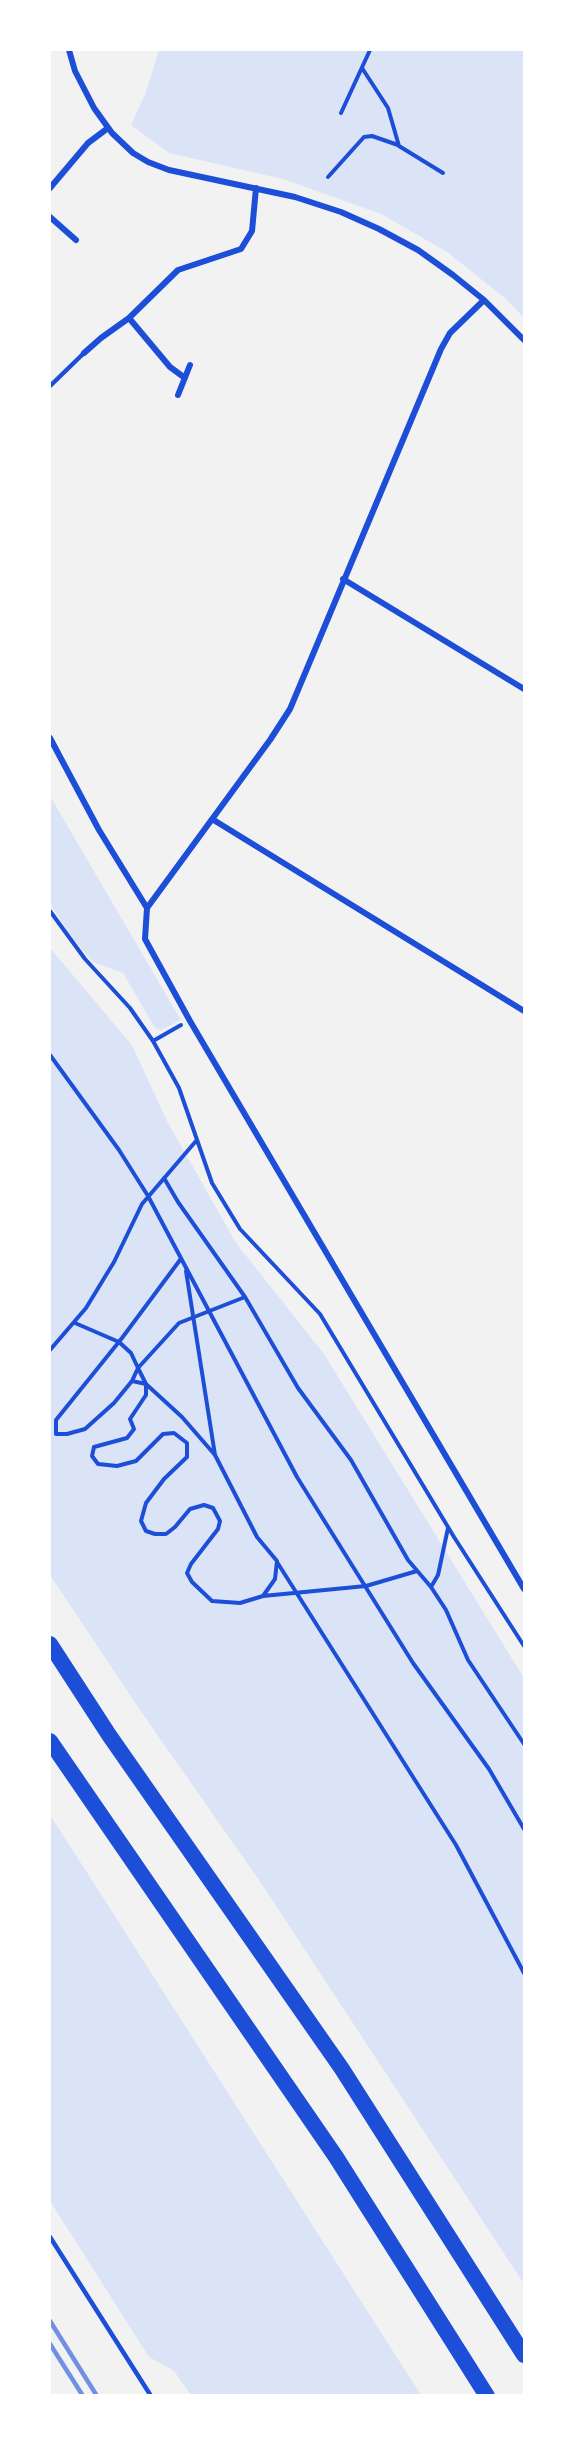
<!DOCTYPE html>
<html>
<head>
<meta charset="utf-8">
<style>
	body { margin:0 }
	#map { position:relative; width:574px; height:2445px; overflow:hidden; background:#f2f2f2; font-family:"Exo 2",sans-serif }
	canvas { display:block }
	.frame { position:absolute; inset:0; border:51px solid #fff; pointer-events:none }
</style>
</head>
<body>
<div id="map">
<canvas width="574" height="2445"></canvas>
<div class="frame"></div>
</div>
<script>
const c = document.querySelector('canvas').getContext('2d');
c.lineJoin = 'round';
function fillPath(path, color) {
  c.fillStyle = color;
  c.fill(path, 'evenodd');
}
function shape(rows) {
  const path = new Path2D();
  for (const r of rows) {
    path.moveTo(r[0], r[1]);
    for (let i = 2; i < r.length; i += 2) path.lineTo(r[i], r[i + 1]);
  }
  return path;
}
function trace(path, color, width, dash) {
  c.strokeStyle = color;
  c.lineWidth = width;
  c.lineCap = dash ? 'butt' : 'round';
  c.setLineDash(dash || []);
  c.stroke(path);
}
const green = shape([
	[159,50,524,50,524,318,506,299,447,252,381,214,283,179,169,153,131,125,146,92],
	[50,796,181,1020,161,1030,155,1028,123,973,93,962,71,936,50,904],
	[50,948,132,1045,167,1121,236,1243,324,1354,524,1678,524,2284,261,1883,142,1713,50,1575],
	[50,1815,97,1888,421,2395,191,2395,174,2371,149,2357,50,2201]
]);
const path = shape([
	[362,68,388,108,399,146,443,173],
	[341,113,370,50],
	[328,177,364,137,372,136,398,145],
	[50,911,85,959,130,1008,153,1041,179,1088,212,1183,240,1229,320,1314,454,1537,524,1646],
	[153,1041,181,1025],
	[50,1055,119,1150,148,1196,297,1477,413,1663,489,1769,524,1829],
	[164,1178,178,1202,245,1297,298,1388,351,1460,408,1560,431,1587,446,1610,468,1660,524,1744],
	[180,1260,122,1338,56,1420,56,1434,67,1434,85,1429,114,1403,132,1381,146,1384,146,1395,130,1419,134,1429,127,1438,94,1447,92,1456,98,1464,117,1466,136,1461,163,1434,174,1433,187,1443,187,1457,164,1479,146,1503,141,1521,146,1531,155,1534,166,1534,175,1527,190,1509,204,1505,213,1508,220,1521,218,1529,191,1564,187,1573,192,1582,212,1601,240,1603,263,1596,275,1579,277,1561,257,1537,215,1455,186,1271],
	[75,1323,119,1342,131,1353,138,1368,132,1381],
	[50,1350,86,1308,114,1262,142,1204,196,1141],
	[215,1455,182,1417,146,1384,138,1368,179,1323,245,1297],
	[277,1562,456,1845,524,1973],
	[431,1587,438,1575,448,1528],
	[263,1596,366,1586,417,1571]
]);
const service = shape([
	[50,386,84,353],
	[50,2237,151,2396]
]);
const minor = shape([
	[69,50,75,71,94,108,112,133,133,153,148,162,169,170,295,197,341,212,379,229,418,250,453,275,484,300,524,340],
	[50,188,88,143,108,128],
	[50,217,76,240],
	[129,318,170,367,185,378],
	[84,353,101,338,129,318,178,270,241,249,252,231,256,188],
	[178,395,190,365],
	[343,579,524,689],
	[50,738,99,830,147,908],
	[212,819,524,1011],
	[147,908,145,939,190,1021,524,1589],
	[147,908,270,740,290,709,441,349,450,333,484,300]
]);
const trunk = shape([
	[50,1644,109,1735,342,2069,524,2355],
	[50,1741,336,2157,487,2396]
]);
const rail = shape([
	[50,2321,97,2396],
	[50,2344,83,2396]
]);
fillPath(green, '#dbe4f7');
trace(path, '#1d4ed8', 4);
trace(service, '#1d4ed8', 4.5);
trace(minor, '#1d4ed8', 6);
trace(trunk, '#1d4ed8', 16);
trace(rail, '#7290e2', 4.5);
</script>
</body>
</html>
